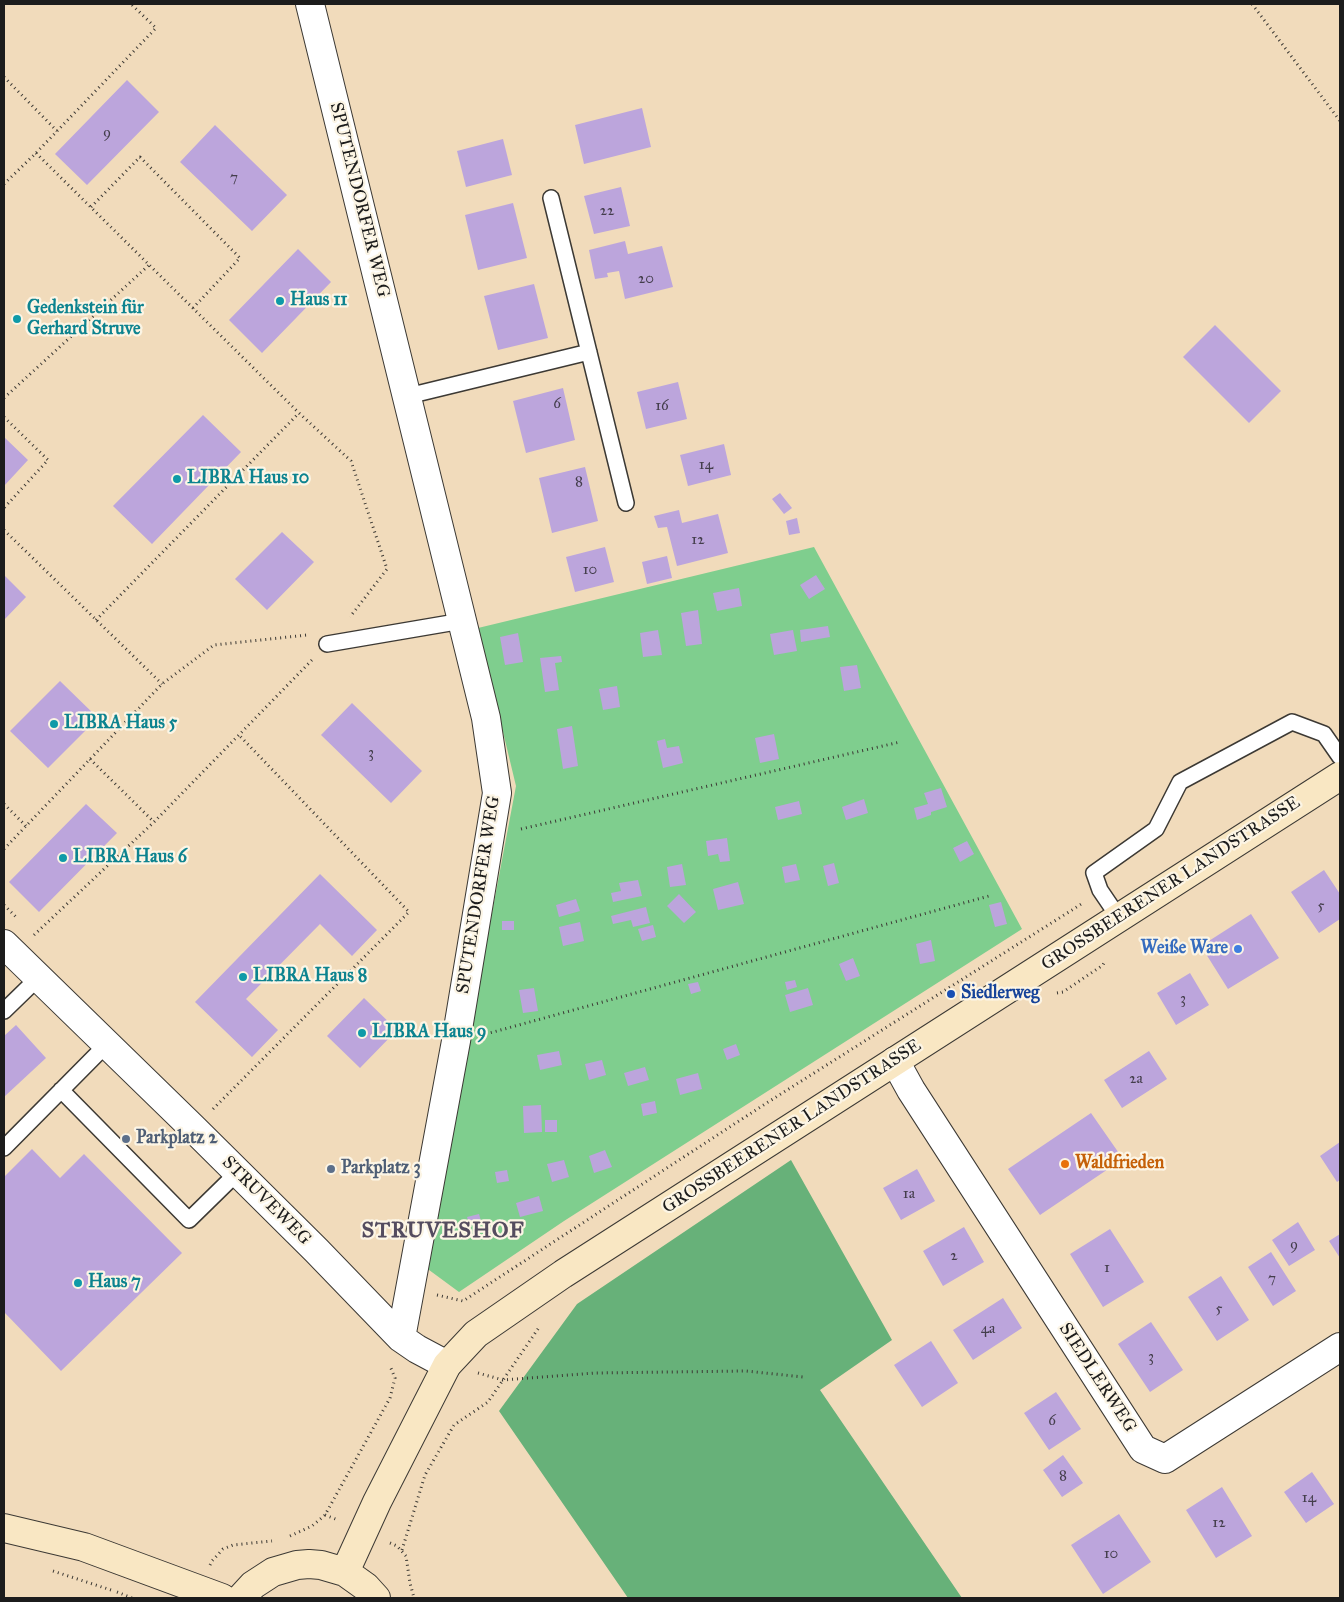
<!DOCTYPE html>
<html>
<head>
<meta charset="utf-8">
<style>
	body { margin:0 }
	#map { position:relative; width:1344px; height:1602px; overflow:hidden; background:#f1dbbb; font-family:"IM FELL Great Primer",serif }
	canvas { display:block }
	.frame { position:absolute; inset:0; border:5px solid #1c1c1c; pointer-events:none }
</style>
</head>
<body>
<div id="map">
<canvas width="1344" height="1602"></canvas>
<div class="frame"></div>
</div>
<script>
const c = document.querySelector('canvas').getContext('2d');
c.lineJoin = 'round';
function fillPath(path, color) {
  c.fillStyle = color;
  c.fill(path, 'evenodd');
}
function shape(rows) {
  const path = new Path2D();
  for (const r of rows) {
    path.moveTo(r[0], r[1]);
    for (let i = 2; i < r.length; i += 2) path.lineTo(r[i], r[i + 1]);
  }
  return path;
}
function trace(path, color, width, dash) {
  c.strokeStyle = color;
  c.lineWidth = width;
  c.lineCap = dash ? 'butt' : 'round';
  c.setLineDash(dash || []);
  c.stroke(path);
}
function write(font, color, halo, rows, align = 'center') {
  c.font = font + ' "IM FELL Great Primer",serif';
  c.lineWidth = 4.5;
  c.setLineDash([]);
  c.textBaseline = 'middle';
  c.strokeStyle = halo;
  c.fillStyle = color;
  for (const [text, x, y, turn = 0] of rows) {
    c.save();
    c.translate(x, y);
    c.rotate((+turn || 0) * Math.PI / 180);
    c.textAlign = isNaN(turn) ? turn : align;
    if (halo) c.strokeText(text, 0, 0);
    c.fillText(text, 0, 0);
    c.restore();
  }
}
const green = shape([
	[814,547,1022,929,564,1221,459,1292,425,1267,516,786,478,628]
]);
const forest = shape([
	[791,1160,892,1340,820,1390,962,1598,628,1598,499,1411,577,1304]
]);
const building = shape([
	[127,80,159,112,87,185,55,154],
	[642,108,651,147,584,164,575,125],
	[215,125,287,195,252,231,180,162],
	[503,139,512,175,466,187,457,151],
	[621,187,630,226,594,234,584,196],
	[513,203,527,258,478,270,465,215],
	[625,241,628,254,662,246,673,287,625,299,619,271,607,273,608,277,595,279,589,250],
	[298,249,331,282,262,353,229,320],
	[534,284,548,338,498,350,484,296],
	[1215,325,1281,391,1249,423,1183,357],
	[678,382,687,419,646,429,637,392],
	[563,388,575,440,526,453,513,401],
	[203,415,241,452,152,544,113,506],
	[4,437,28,460,4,486],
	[724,444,731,475,688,486,680,455],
	[585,467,598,521,552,533,539,478],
	[780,493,792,508,784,514,772,499],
	[679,510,682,523,718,514,728,553,677,566,667,527,658,528,654,516],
	[797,518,800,533,789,535,786,521],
	[282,532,314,562,267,610,235,579],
	[605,547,614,582,575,592,566,557],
	[667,556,672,578,647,584,642,562],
	[4,575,26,597,4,620],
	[816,575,825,589,809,599,800,585],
	[739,588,742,606,717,611,713,593],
	[698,610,702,644,686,646,681,613],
	[828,626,830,637,801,642,800,630],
	[658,630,662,655,643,657,640,633],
	[793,630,797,651,774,655,770,634],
	[518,633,523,662,505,665,500,637],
	[561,656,562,662,555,663,559,690,545,692,540,658],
	[857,665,861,688,844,691,840,667],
	[60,681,98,718,48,768,10,731],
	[617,686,620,707,603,710,599,689],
	[352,703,422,771,391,803,321,735],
	[572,726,578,766,563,769,557,729],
	[774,734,779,759,760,763,755,738],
	[665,739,667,748,679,746,683,763,663,768,657,741],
	[941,788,947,807,931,812,931,815,917,820,914,808,928,804,924,793],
	[864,799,868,813,846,820,842,807],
	[799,801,802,814,778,820,775,807],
	[86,804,117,833,39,912,9,882],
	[727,838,730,861,720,862,718,854,708,856,706,841],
	[967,841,974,854,960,862,953,848],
	[834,863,839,883,828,886,823,866],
	[682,864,686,885,670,887,667,867],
	[796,864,800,880,785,883,782,867],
	[1324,870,1340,894,1340,919,1319,933,1291,892],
	[320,874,377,930,352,956,320,924,246,999,278,1030,252,1057,195,1002],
	[638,880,642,896,613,902,611,893,621,891,619,883],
	[738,882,744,904,718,910,713,889],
	[679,894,696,912,684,923,667,906],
	[576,899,580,911,559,917,556,905],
	[1001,902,1007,924,995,927,989,905],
	[646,907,650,923,633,927,631,920,613,924,611,916],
	[1251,914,1279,958,1228,989,1201,946],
	[502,921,514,921,514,930,502,930],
	[580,922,584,941,563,946,559,927],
	[653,925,656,937,642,941,638,929],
	[931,940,935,961,920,964,916,944],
	[853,958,860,976,846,981,839,964],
	[1190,973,1209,1005,1176,1025,1157,993],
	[795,980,797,987,787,990,785,982],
	[698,982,701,991,691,994,688,984],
	[534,988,538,1011,523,1013,519,990],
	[808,988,813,1005,790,1012,785,995],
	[364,998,397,1030,360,1068,327,1036],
	[16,1025,46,1058,4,1097,4,1036],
	[736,1044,740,1055,727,1060,723,1049],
	[559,1051,562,1065,540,1070,537,1055],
	[1149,1051,1167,1079,1122,1108,1104,1080],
	[602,1060,606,1075,589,1080,585,1064],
	[645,1067,649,1080,628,1086,624,1073],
	[698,1073,702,1089,680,1095,676,1079],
	[655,1101,657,1113,643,1116,641,1104],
	[541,1105,542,1132,524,1133,523,1106],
	[1091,1113,1123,1159,1040,1215,1008,1169],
	[545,1120,557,1120,557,1132,545,1132],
	[1340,1142,1340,1180,1337,1182,1320,1156],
	[32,1149,60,1178,84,1154,182,1253,61,1371,4,1312,4,1177],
	[605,1150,612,1167,594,1173,589,1156],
	[564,1160,569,1177,552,1182,547,1164],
	[917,1169,935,1201,901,1220,883,1188],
	[507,1170,509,1181,497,1183,495,1172],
	[539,1196,543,1211,520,1217,516,1203],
	[479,1214,481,1221,469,1224,467,1217],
	[1298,1222,1315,1250,1289,1266,1272,1240],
	[964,1227,984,1262,943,1286,923,1251],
	[1110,1229,1144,1282,1103,1307,1070,1254],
	[1340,1234,1340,1258,1329,1241],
	[1271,1252,1296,1291,1273,1306,1248,1267],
	[1221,1276,1249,1320,1217,1341,1188,1297],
	[1003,1298,1022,1328,973,1360,953,1330],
	[1151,1322,1183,1370,1150,1392,1118,1344],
	[931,1341,958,1383,922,1407,894,1365],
	[1056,1392,1081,1429,1049,1450,1024,1413],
	[1063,1455,1083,1483,1062,1497,1043,1470],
	[1312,1472,1334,1504,1306,1523,1284,1492],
	[1222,1487,1252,1536,1216,1558,1186,1510],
	[1119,1514,1151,1562,1103,1594,1071,1545]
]);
const path = shape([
	[1252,4,1340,121],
	[4,77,57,131],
	[36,153,299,413,351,461,387,569,350,617],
	[4,184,36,153,156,28,131,4],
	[91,207,140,157,240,258,193,308],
	[4,398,149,265],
	[4,417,48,460,4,508],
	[4,530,162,684],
	[96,620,299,413],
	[90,759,154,822],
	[4,804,26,826],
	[521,829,900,742],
	[4,849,162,684,214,645,307,635],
	[4,905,16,917],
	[34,935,154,822,312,660],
	[1057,993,1063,992,1103,965,1105,961],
	[486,1034,989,896],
	[213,1109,409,912,239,735],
	[437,1295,463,1301,765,1104,1083,903],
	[478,1373,503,1380,595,1373,746,1371,803,1377],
	[325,1515,338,1520],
	[290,1536,312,1526,325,1515,390,1398,395,1378,390,1366],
	[390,1543,397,1546,406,1556,410,1583,414,1598],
	[402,1550,425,1475,454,1425,488,1402,540,1326],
	[210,1565,212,1561,223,1549,233,1545,272,1541],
	[53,1571,111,1590],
	[117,1592,132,1598]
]);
const lane = shape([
	[551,198,626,503],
	[408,396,589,352],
	[327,644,462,621],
	[1119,918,1100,890,1094,873,1156,829,1180,782,1292,722,1324,734,1340,757],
	[4,1011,38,978],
	[61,1090,189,1220,237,1173],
	[4,1148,106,1045]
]);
const street = shape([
	[310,4,486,718,497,793,456,1041,401,1338],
	[4,944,193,1128,316,1250,401,1338,417,1349,447,1365],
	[895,1061,911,1090,1143,1449,1165,1459,1340,1347]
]);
const secondary = shape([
	[4,1528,84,1547,222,1598],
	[345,1572,377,1502,447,1365,476,1334,563,1274,1340,776],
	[241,1598,253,1585,273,1572,297,1565,309,1564,321,1565,345,1572,366,1587,376,1598]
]);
const markers = [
	[280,301,5,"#0f9aa8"],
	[17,319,5,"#0f9aa8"],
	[177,479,5,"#0f9aa8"],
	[54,724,5,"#0f9aa8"],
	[63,858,5,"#0f9aa8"],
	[1238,949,5,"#3f7fe0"],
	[243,977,5,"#0f9aa8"],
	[951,994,5,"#1a4fb4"],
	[362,1033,5,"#0f9aa8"],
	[126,1139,5,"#5c6f8a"],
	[1065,1164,5,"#e8710a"],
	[331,1169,5,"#5c6f8a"],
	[78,1283,5,"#0f9aa8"]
];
const numberNames = [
	["9",107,133],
	["7",234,178],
	["22",607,211],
	["20",646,279],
	["6",557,404],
	["16",662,406],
	["14",706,465],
	["8",579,482],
	["12",698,540],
	["10",590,570],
	["3",371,753],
	["5",1321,906],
	["3",1183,999],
	["2a",1136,1079],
	["1a",909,1194],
	["9",1294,1245],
	["2",954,1256],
	["1",1107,1268],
	["7",1272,1279],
	["5",1219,1309],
	["4a",988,1329],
	["3",1151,1357],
	["6",1052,1421],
	["8",1063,1476],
	["14",1309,1498],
	["12",1219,1523],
	["10",1111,1554]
];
const streetNames = [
	["SPUTENDORFER WEG",359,200,76],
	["GROSSBEERENER LANDSTRASSE",1171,884,-33],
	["SPUTENDORFER WEG",479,895,-81],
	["GROSSBEERENER LANDSTRASSE",792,1127,-33],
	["STRUVEWEG",266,1201,45],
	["SIEDLERWEG",1097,1378,57]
];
const cultureNames = [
	["Haus 11",290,301],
	["Gedenkstein für",27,309],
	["Gerhard Struve",27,330],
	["LIBRA Haus 10",187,479],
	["LIBRA Haus 5",64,724],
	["LIBRA Haus 6",73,858],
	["LIBRA Haus 8",253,977],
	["LIBRA Haus 9",372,1033],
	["Haus 7",88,1283]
];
const shopNames = [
	["Weiße Ware",1228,949]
];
const transitNames = [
	["Siedlerweg",961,994]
];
const serviceNames = [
	["Parkplatz 2",136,1139],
	["Parkplatz 3",341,1169]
];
const foodNames = [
	["Waldfrieden",1075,1164]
];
const districtNames = [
	["STRUVESHOF",443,1232]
];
fillPath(green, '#7fce8e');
fillPath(forest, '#67b179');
fillPath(building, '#bca5dc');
trace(lane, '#3c3934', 18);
trace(street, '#3c3934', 30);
trace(secondary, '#3c3934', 30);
trace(path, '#3c3934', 3, [1, 4]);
trace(lane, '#fff', 15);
trace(street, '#fff', 28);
trace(secondary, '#f9e7c3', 28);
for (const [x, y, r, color] of markers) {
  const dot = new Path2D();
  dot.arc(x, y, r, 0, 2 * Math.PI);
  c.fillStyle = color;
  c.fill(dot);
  trace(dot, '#fcf5e5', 2);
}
write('15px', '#443e4c', null, numberNames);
write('18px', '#1c1c1c', '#fcf5e5', streetNames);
write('bold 18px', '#0d838f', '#fcf5e5', cultureNames, 'left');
write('bold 18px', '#366cbe', '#fcf5e5', shopNames, 'right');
write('bold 18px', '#164399', '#fcf5e5', transitNames, 'left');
write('bold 18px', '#4e5e75', '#fcf5e5', serviceNames, 'left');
write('bold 18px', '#c56008', '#fcf5e5', foodNames, 'left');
c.letterSpacing = '1px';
write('bold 22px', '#544c5f', '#fcf5e5', districtNames);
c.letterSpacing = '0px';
</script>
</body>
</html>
